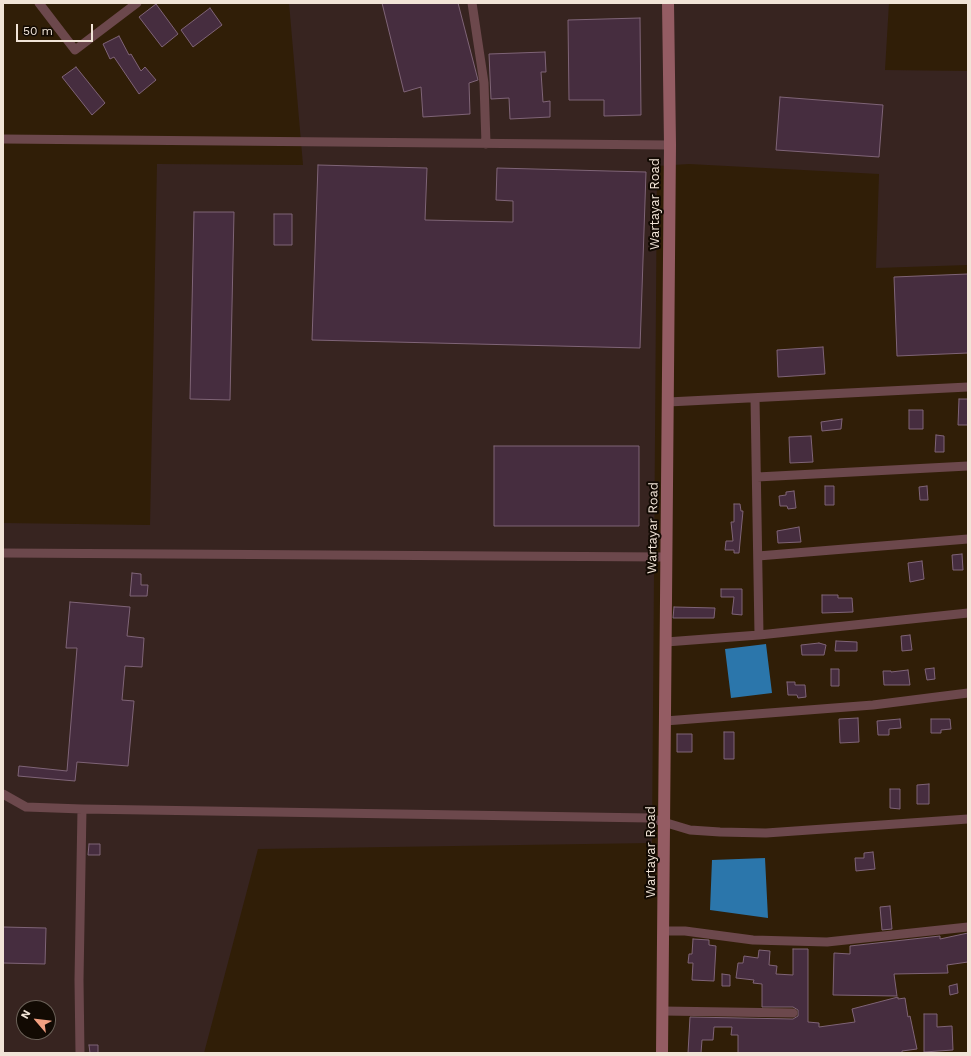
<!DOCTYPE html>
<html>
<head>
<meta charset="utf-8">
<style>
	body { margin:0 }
	#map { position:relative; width:971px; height:1056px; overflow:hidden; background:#301e07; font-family:"Work Sans",sans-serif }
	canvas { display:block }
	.frame { position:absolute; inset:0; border:4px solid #f1e4d7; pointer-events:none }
	.north { position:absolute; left:16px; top:1000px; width:40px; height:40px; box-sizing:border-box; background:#120a03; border:1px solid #6b6158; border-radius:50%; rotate:298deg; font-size:11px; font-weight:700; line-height:16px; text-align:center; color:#f1e4d7 }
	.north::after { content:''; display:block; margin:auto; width:14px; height:18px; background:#f3a081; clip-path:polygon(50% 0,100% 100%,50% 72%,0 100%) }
	.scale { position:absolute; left:16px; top:24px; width:77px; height:18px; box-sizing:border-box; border:2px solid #f1e4d7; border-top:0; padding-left:5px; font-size:12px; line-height:14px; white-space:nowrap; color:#f1e4d7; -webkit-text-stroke:3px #120a03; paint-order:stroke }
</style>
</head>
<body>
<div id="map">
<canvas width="971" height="1056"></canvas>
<div class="frame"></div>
<div class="north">N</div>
<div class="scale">50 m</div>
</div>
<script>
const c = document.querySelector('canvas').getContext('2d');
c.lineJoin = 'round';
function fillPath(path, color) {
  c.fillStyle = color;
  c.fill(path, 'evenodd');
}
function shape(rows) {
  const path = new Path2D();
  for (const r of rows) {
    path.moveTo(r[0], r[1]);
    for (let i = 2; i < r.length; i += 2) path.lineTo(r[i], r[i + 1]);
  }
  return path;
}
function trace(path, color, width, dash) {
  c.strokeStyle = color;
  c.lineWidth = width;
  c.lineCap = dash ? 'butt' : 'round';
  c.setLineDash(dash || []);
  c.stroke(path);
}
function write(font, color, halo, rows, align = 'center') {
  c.font = font + ' "Work Sans",sans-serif';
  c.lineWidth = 4;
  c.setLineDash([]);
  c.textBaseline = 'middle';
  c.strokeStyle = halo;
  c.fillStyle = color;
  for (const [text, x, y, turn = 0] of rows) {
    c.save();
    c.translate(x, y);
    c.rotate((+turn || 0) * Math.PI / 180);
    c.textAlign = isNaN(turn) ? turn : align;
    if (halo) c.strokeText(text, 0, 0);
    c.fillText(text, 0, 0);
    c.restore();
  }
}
const industrial = shape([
	[289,3,889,3,885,70,968,71,968,265,876,268,879,174,689,164,657,166,652,843,258,849,204,1053,3,1053,3,523,150,525,157,164,303,165],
	[24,1008,48,1008,48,1032,24,1032]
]);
const water = shape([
	[766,644,772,693,731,698,725,649],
	[765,858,768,918,710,910,712,860]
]);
const building = shape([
	[382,3,458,3,478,80,469,83,470,114,423,117,421,87,404,92,382,3],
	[156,4,178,34,162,47,139,17,156,4],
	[210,8,222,25,193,47,181,30,210,8],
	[640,18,641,115,604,116,604,100,569,100,568,20,640,18],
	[119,36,129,55,131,54,141,71,145,67,156,80,139,94,114,57,110,59,103,44,119,36],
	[545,52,546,72,541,72,543,102,550,101,550,117,510,119,509,98,491,99,489,54,545,52],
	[76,67,105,103,92,115,62,77,76,67],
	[780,97,883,105,879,157,776,150,780,97],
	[318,165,427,168,425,220,513,222,513,201,496,200,497,168,646,172,640,348,312,340,318,165],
	[194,212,234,212,230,400,190,399,194,212],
	[274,214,292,214,292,245,274,245,274,214],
	[968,274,968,353,897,356,894,277,968,274],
	[823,347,825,374,778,377,777,350,823,347],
	[959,399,968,399,968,425,958,425,959,399],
	[909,410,923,410,923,429,909,429,909,410],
	[842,419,841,429,822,431,821,422,842,419],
	[936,435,944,436,944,452,935,452,936,435],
	[811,436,813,462,790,463,789,437,811,436],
	[494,446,639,446,639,526,494,526,494,446],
	[825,486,834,486,834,505,825,505,825,486],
	[927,486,928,500,920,500,919,487,927,486],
	[794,491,796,508,788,509,787,506,780,506,779,496,786,495,786,492,794,491],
	[734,504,740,504,741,511,743,511,739,553,734,553,734,550,725,550,726,541,733,541,731,522,734,522,734,504],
	[799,527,801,542,778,543,777,531,799,527],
	[962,554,963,570,953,570,952,555,962,554],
	[922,561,924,579,910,582,908,563,922,561],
	[132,573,141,574,141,585,148,585,147,596,130,596,132,573],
	[721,589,742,589,742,615,732,614,734,597,721,597,721,589],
	[822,595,838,595,838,598,852,598,853,612,822,613,822,595],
	[70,602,130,607,127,636,144,638,142,667,125,666,122,700,134,701,128,766,77,762,75,781,18,776,19,766,67,771,77,648,66,648,70,602],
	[674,607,715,608,714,618,673,618,674,607],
	[910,635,912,650,902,651,901,636,910,635],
	[836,641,857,642,857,651,835,651,836,641],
	[819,643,826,645,824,655,802,655,801,645,819,643],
	[934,668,935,679,927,680,925,669,934,668],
	[831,669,839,669,839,686,831,686,831,669],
	[908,670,910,685,884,685,883,671,891,671,891,672,908,670],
	[787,682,795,682,795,685,805,685,806,697,798,698,797,695,788,695,787,682],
	[858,718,859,742,840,743,839,719,858,718],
	[900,719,901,728,889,729,889,735,878,735,877,721,900,719],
	[931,719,950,719,951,729,941,730,941,733,931,733,931,719],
	[724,732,734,732,734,759,724,759,724,732],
	[677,734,692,734,692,752,677,752,677,734],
	[929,784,929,804,917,804,917,785,929,784],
	[890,789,900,789,900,809,890,808,890,789],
	[89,844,100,844,100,855,88,855,89,844],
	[873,852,875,869,856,871,855,858,864,858,864,853,873,852],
	[890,906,892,929,882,930,880,907,890,906],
	[3,927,46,928,45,964,3,963,3,927],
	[968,933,968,962,947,965,948,973,894,974,897,996,833,995,834,953,850,954,850,946,940,936,940,939,968,933],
	[693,939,709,940,709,945,716,946,714,981,692,980,693,963,688,963,689,954,692,954,693,939],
	[793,949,808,949,808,1022,819,1023,819,1027,855,1022,852,1009,898,997,898,999,905,998,908,1017,910,1016,917,1049,902,1051,902,1053,738,1053,738,1035,731,1035,732,1027,714,1027,713,1040,702,1040,701,1053,688,1053,690,1017,793,1019,798,1016,798,1010,793,1007,762,1007,762,984,753,983,754,980,736,978,738,963,743,963,744,956,758,958,759,950,770,951,769,965,777,966,776,974,793,975,793,949],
	[722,974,730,975,730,986,722,986,722,974],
	[957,984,958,993,950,995,949,986,957,984],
	[924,1014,937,1014,937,1027,952,1026,953,1050,924,1052,924,1014],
	[89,1045,98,1045,98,1053,90,1053,89,1045]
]);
const street = shape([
	[39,3,75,50,137,3],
	[472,3,484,83,486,144],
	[3,139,670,145],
	[755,398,759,635],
	[668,402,968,387],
	[757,477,968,466],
	[3,553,666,557],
	[758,556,968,539],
	[666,642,759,635,968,613],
	[665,721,873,705,968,693],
	[3,794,26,807,82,809,650,818,690,830,720,832,766,833,968,819],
	[665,931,685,931,753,940,827,942,968,927],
	[663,1011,793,1013],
	[80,1053,79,980,82,809]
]);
const secondary = shape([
	[662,1053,670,145,668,3]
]);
const streetNames = [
	["Wartayar Road",655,204,-90],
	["Wartayar Road",653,528,-89],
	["Wartayar Road",651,852,-90]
];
fillPath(industrial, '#372420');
fillPath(water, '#2b76ab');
fillPath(building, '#462d3f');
trace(building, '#7f6477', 1);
trace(street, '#6c484c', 9);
trace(secondary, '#945c63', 12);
write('13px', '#f1e4d7', '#120a03', streetNames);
</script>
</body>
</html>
